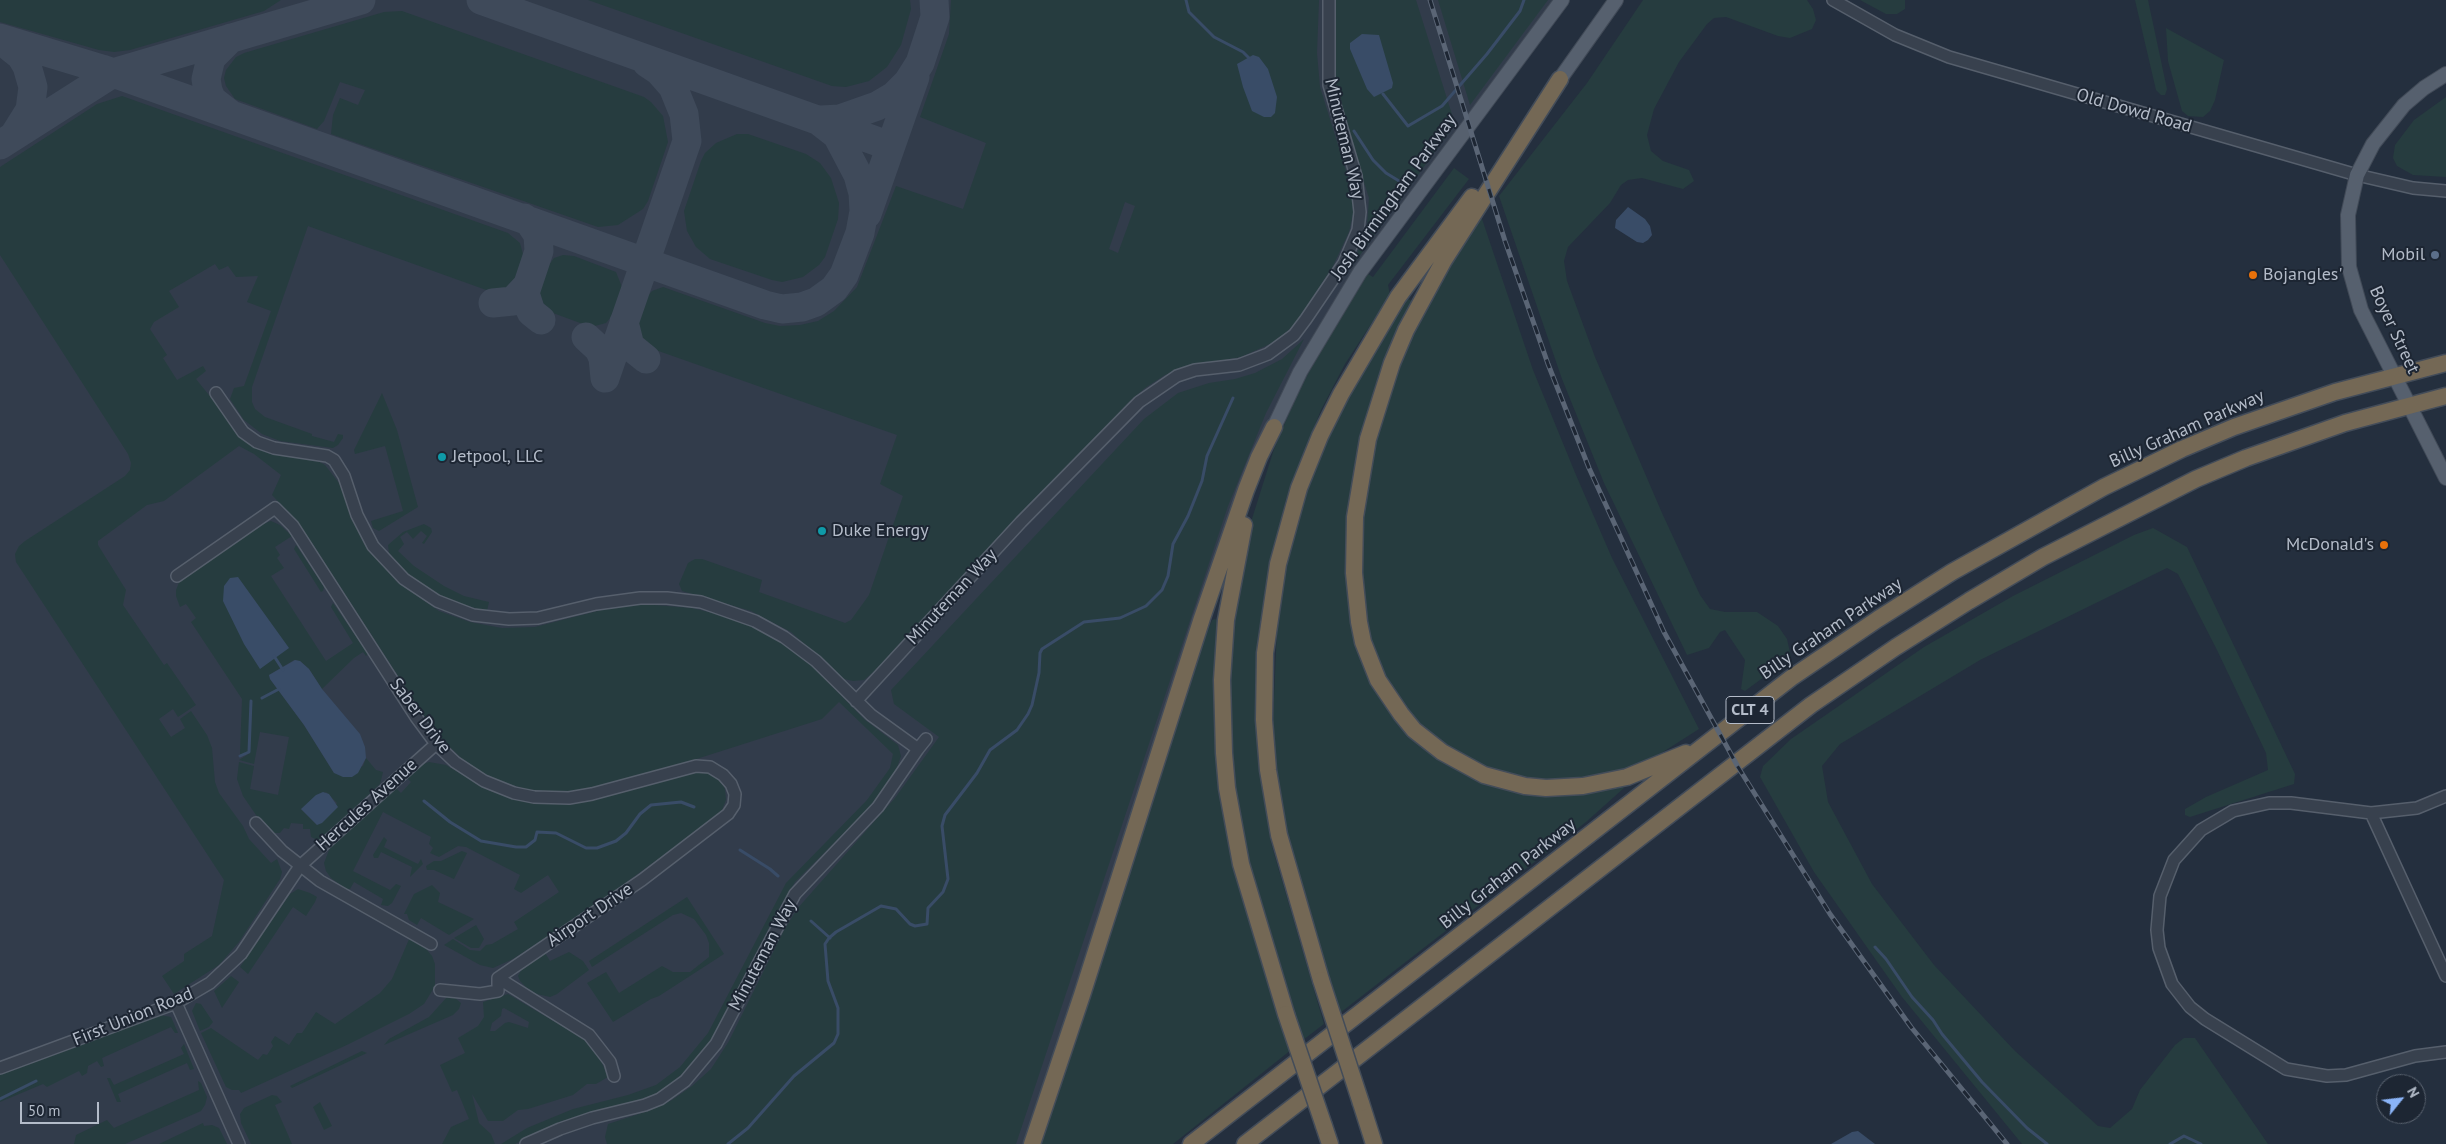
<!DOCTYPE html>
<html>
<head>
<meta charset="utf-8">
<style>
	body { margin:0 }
	#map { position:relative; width:2446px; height:1144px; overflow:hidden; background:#242f3e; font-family:"PT Sans",sans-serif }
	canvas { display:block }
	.north { position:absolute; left:2376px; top:1074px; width:50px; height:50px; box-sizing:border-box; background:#1d2633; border:1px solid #59626f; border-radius:50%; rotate:61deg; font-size:14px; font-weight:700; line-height:20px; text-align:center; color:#b4bcc9 }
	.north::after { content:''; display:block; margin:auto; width:18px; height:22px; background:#8ab4f8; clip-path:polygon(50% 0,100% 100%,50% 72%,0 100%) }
	.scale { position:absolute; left:20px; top:1102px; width:79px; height:22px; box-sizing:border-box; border:2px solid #b4bcc9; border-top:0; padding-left:6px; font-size:15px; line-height:18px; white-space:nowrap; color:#b4bcc9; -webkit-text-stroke:4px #1d2633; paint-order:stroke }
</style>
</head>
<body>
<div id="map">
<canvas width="2446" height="1144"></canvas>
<div class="north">N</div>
<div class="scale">50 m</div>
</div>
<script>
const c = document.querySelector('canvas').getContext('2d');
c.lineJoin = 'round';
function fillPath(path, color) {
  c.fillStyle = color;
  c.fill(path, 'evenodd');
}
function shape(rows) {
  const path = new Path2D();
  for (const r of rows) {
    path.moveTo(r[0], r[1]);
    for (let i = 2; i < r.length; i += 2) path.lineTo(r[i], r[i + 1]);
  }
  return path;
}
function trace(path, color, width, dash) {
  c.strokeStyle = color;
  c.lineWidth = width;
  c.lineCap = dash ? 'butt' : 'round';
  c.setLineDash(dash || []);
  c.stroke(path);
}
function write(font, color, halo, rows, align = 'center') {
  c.font = font + ' "PT Sans",sans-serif';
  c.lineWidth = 4;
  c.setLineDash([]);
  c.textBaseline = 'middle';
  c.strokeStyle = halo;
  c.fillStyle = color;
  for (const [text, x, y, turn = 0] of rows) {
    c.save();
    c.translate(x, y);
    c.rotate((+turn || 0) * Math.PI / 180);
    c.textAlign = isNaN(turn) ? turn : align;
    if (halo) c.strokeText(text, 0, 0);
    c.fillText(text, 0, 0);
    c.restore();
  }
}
const airport = shape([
	[0,0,1562,0,1360,272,1274,427,1032,1144,0,1144]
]);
const green = shape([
	[0,0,281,0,264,11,130,50,114,52,99,50,0,22],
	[588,0,910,0,911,9,901,45,887,67,869,81,846,87,832,86],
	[951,0,1319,0,1317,53,1320,87,1353,193,1353,214,1349,232,1333,266,1297,322,1284,334,1272,343,1241,357,1190,366,1165,375,1145,388,1128,403,886,661,864,680,853,681,844,679,791,632,751,611,682,591,679,584,688,563,695,559,702,559,762,580,759,592,845,623,851,620,869,595,903,496,880,484,897,435,650,348,643,342,638,334,638,318,646,298,652,291,663,287,765,323,780,326,800,325,818,321,834,311,857,287,896,186,963,209,986,143,920,117,949,34],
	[1125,202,1135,206,1118,253,1109,249],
	[1336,0,1416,0,1455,124,1353,265,1367,226,1369,198,1333,84],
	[1438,0,1548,0,1470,105],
	[1643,0,1807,0,1813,9,1816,20,1812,29,1790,38,1778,36,1726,17,1714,18,1707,24,1679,62,1654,109,1647,135,1651,151,1663,161,1689,170,1694,181,1683,189,1642,178,1628,180,1621,185,1610,203,1568,247,1564,261,1567,281,1595,357,1662,513,1700,595,1710,609,1725,612,1757,612,1778,626,1787,639,1791,657,1745,691,1741,689,1745,660,1725,630,1720,632,1709,648,1687,655,1604,483,1562,379,1499,196,1587,83],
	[1860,0,1905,0,1905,9,1897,14,1886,14],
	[2135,0,2148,0,2167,89,2165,95,2161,95,2156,90],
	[402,11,644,97,651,102,663,116,668,142,648,201,643,209,618,225,598,227,331,134,333,115,340,98,358,105,365,90,340,82,324,121,317,129,235,99,226,86,224,78,226,70,236,57,244,53,384,12],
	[2166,28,2224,60,2215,100,2210,111,2203,117,2188,116,2182,111,2168,61],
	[122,96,508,233,520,243,524,258,520,273,512,287,497,291,489,291,308,226,252,387,252,402,255,409,265,417,312,434,312,436,334,442,338,434,343,435,343,438,338,445,333,448,280,441,262,434,244,420,230,399,234,388,244,386,271,311,247,302,258,276,236,277,228,266,219,270,215,264,169,291,179,307,154,322,150,329,167,355,163,358,177,380,203,366,206,371,196,379,246,441,270,454,316,460,325,465,339,483,364,543,397,582,439,611,470,622,502,628,535,627,609,608,642,604,692,608,725,616,756,627,786,646,814,668,864,719,898,745,901,756,895,773,872,805,795,882,777,912,709,1045,694,1064,663,1090,645,1099,562,1121,515,1144,501,1144,527,1128,573,1109,628,1095,656,1085,680,1067,708,1033,786,883,867,800,890,768,893,754,839,702,822,719,665,769,597,787,564,792,532,791,496,780,467,764,433,730,312,543,292,516,272,495,281,475,254,454,239,446,164,501,147,505,98,541,98,545,126,590,123,605,164,665,167,663,196,705,178,717,173,709,159,719,171,737,185,728,180,719,191,711,207,735,212,748,215,782,219,793,243,826,249,839,271,863,277,859,282,872,280,879,239,942,219,965,174,994,162,976,184,961,184,954,212,936,224,880,16,562,15,554,19,546,25,541,125,476,130,470,131,463,128,454,0,255,0,167,97,104],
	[2446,97,2446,177,2413,175,2397,166,2393,158,2395,145,2414,120],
	[737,134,748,134,806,154,820,163,831,178,839,203,838,219,825,257,819,265,803,277,782,282,772,280,710,259,696,247,687,231,684,211,701,161,705,153,716,143],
	[1454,168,1469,179,1388,285,1390,295,1345,364,1321,410,1286,499,1266,586,1260,626,1256,687,1259,765,1271,843,1324,1024,1303,1040,1247,862,1233,784,1228,709,1231,639,1250,525,1274,449,1295,399,1323,345,1368,274,1373,277],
	[1481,216,1533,370,1576,475,1612,558,1699,729,1652,759,1627,770,1591,779,1535,781,1494,771,1458,755,1416,721,1385,677,1371,644,1362,603,1362,519,1370,460,1385,401,1412,330],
	[563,255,574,256,616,272,622,287,621,295,616,311,606,323,591,327,553,313,545,308,539,291,543,273,554,258],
	[1406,298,1414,302,1350,516,1376,686,1475,777,1621,785,1624,788,1586,822,1340,1013,1304,903,1282,814,1275,766,1273,722,1277,628,1282,583,1306,490,1341,406],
	[1304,339,1266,413,1228,506,1016,1144,607,1144,605,1137,608,1124,648,1111,672,1100,692,1086,711,1069,729,1041,783,932,797,909,895,798,939,737,894,704,891,690,1144,419,1178,393,1209,383,1235,379,1255,373,1282,359],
	[382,393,397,430,418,507,379,531,373,528,371,521,403,511,385,446,355,454,354,450],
	[271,521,280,525,292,536,275,547,280,555,277,558,284,568,271,576,326,661,353,643,331,607,333,603,368,654,366,656,363,652,354,658,322,689,309,669,300,661,294,660,269,675,270,679,304,725,334,773,363,766,366,758,376,770,383,772,380,784,319,841,311,837,310,829,303,829,303,824,291,823,289,829,284,828,280,833,274,833,256,815,243,796,237,779,239,762,254,766,250,789,278,795,289,737,260,732,254,764,239,760,250,753,252,701,250,701,249,752,243,754,240,754,242,699,191,622,196,618,186,604,180,607,176,596,176,590,180,580,258,526],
	[326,792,337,803,317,825,301,809],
	[424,524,431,528,432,532,424,544,422,543,427,536,421,531,413,539,407,532,400,537,404,544,398,551,414,566,444,586,464,596,489,602,487,611,456,603,432,591,407,573,389,553,388,545,403,532],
	[2153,528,2187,547,2295,774,2294,784,2190,817,2185,815,2185,809,2206,797,2268,770,2266,753,2217,650,2178,574,2167,568,1980,660,1840,744,1822,766,1828,802,1872,884,1934,965,2015,1051,2098,1126,2110,1128,2132,1109,2140,1090,2175,1045,2184,1038,2195,1038,2268,1144,2022,1144,1902,997,1814,872,1760,777,1763,766,1791,739,1924,647,2013,596,2134,535],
	[296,545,324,587,323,591,321,592,294,549],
	[1215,619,1219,621,1216,715,1291,1050,1173,1144,1039,1144,1199,652,1212,620],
	[429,762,446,765,490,791,526,801,547,803,588,800,695,770,709,772,720,780,725,789,726,800,722,810,712,820,588,910,513,959,493,968,480,965,444,945,453,939,470,950,480,951,486,945,492,944,518,929,514,922,559,892,548,875,521,893,514,889,520,875,466,847,458,846,439,857,430,853,433,848,429,844,431,837,383,812,353,871,390,890,396,884,401,886,392,903,388,906,381,905,383,899,354,882,350,889,346,889,331,878,326,871,324,863,331,845,395,787,401,793,411,782,406,777,421,765],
	[384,837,387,840,384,847,418,864,421,859,423,864,410,877,412,867,381,852,378,858,374,858,373,855],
	[462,851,467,853,454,879,434,870,427,870,426,866,434,861,441,861],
	[432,885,440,893,438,902,474,919,449,935,421,918,417,925,409,920,407,914,404,914,414,894],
	[298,889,310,893,317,897,315,902,306,916,293,907,248,974,240,967,290,894],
	[687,897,724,954,659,996,651,999,613,1022,587,983,606,972,619,993,662,966,673,972,690,972,709,957,709,943,706,935,694,919,681,913,673,915,592,967,589,961],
	[476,925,484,939,479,948,471,948,454,938],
	[410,937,422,944,432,956,435,964,435,986,424,1004,409,1014,349,1044,241,1093,239,1090,232,1090,226,1087,201,1033,211,1028,258,1060,263,1054,267,1055,273,1046,271,1042,275,1036,289,1045,297,1033,302,1033,316,1012,335,1024,380,993,392,979],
	[544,951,550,961,569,952,583,961,589,970,557,994,550,997,537,994,527,988,520,981,518,976,524,965],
	[231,976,239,982,222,1008,214,991],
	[508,994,587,1041,601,1061,608,1077,596,1084,587,1084,573,1095,528,1109,518,1110,503,1121,488,1121,472,1094,479,1123,491,1134,495,1144,442,1144,451,1127,469,1119,457,1090,452,1092,440,1065,465,1053,458,1038,478,1026,484,1017,483,1002],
	[504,1008,529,1022,528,1028,509,1022,505,1023,495,1031,490,1031,492,1023,501,1016,502,1009],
	[447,997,454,997,461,1003,459,1009,453,1015,384,1045,389,1039,429,1017],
	[196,1003,201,1004,213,1022,209,1027,200,1031,192,1011],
	[159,1015,171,1017,178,1033,175,1033,171,1027,102,1058,104,1066,101,1067,97,1061,88,1066,87,1073,82,1076,79,1071,47,1087,43,1084,0,1102,0,1072],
	[184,1044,194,1069,190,1070,187,1063,118,1094,121,1102,117,1102,107,1078,110,1078,114,1085,184,1054,181,1048],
	[362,1051,367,1053,292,1088,290,1086],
	[198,1081,201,1083,207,1097,205,1105,201,1111,125,1144,74,1144,76,1135,107,1120,114,1128,199,1090],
	[272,1095,277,1096,282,1102,275,1105,292,1144,251,1144,241,1123,240,1114,244,1108],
	[320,1102,332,1126,324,1130,313,1107],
	[203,1123,204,1126,212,1125,219,1128,227,1144,159,1144]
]);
const water = shape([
	[1362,34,1379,35,1393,83,1392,88,1374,97,1367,89,1350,49,1350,43],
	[1253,55,1259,57,1268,69,1277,97,1275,113,1271,117,1264,117,1252,111,1243,87,1237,64],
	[1628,207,1645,219,1650,226,1652,235,1648,240,1643,243,1637,242,1615,228,1616,220],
	[238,577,289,648,260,669,244,644,223,601,224,586,230,578],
	[295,660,300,661,309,669,322,689,360,734,365,747,366,758,358,773,352,777,343,777,334,773,304,725,270,679,269,675],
	[323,792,329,794,338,807,322,823,317,825,301,809,316,795],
	[1858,1131,1875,1144,1831,1144,1852,1132]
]);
const stream = shape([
	[1186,0,1189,12,1214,37,1243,52,1249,58],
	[1383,94,1408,126,1442,106,1487,54,1520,11,1524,0],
	[1354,131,1373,160,1386,173,1404,184],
	[274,656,283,670],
	[262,698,279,689],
	[240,756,249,752,251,701],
	[424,801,450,822,481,841,516,847,526,847,535,840,537,832,556,833,586,848,597,848,616,841,626,833,640,814,651,805,681,802,694,807],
	[740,850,770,869,778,876],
	[811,921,830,938],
	[1875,947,1886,959,1912,997,1933,1020,1942,1034,1982,1082,2027,1128,2047,1144],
	[0,1099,36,1081],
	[728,1144,748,1128,794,1076,834,1043,838,1034,838,1008,828,981,825,944,829,938,836,932,881,906,896,909,910,924,915,926,927,924,928,908,943,892,948,879,942,826,945,815,977,773,990,750,1017,730,1028,714,1032,705,1039,673,1040,653,1042,649,1084,622,1120,618,1146,606,1162,590,1168,576,1173,544,1188,516,1202,481,1207,456,1233,398],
	[2170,1144,2184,1136,2201,1144]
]);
const taxiway = shape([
	[481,0,890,146],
	[0,38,102,69,765,305,782,309,802,307,816,302,834,289,844,275,860,233,864,211,863,193,858,175,837,135,819,121],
	[0,39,21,56,27,66,33,87,30,110,15,134],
	[230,114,212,100,208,91,206,79,211,58,231,38],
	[821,120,840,119,877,106,894,96,908,82,920,63,935,17,934,0],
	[0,145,113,73,361,0],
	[867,214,915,77],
	[524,218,530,223,538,235,539,251,525,293,531,312,541,320],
	[493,303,513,301,527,286],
	[624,322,630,346,646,359],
	[586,337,599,349,603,358,605,378],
	[605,378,687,141,684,114,673,87,659,71,647,63]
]);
const minor = shape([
	[1833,0,1895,35,1949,57,2357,175,2413,188,2446,191],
	[216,393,243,432,257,442,274,448,327,456,334,460,344,476,357,515,373,546,404,579,437,601,473,615,509,619,538,618,596,604,640,598,667,598,701,602,755,621,784,637,816,661,871,715,918,749,878,807,795,894,716,1044,685,1081,660,1099,645,1105,592,1118,560,1129,526,1144],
	[177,576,275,508,293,526,416,717,436,744,455,762,484,781,514,793,534,797,569,798,592,794,696,766,710,767,723,775,731,784,735,794,734,805,728,814,642,880,498,978,498,991,480,994,440,990],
	[856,701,1021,522,1139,402,1177,376,1195,370,1239,365,1268,354,1294,335,1306,319,1344,263,1358,230,1360,212,1356,176,1329,85,1329,0],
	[918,749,926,739],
	[2446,796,2417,808,2371,813,2291,803,2269,803,2233,811,2201,830,2174,860,2160,896,2157,930,2159,948,2172,984,2190,1007,2205,1019,2286,1069,2327,1076,2346,1075,2415,1056,2446,1052],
	[2371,813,2446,976],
	[256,823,282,851,320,881,431,944],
	[498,978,589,1035,610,1062,614,1076],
	[176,1003,239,1144],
	[0,1068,176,1003,210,983,241,954,300,866,436,744]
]);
const major = shape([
	[2446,74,2424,88,2404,105,2373,144,2357,175,2348,215,2349,267,2361,310,2446,478],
	[1560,79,1616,0],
	[1274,427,1300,372,1360,272,1562,0]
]);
const highway = shape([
	[1560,79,1444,260,1406,330,1392,363,1368,439,1355,517,1354,573,1359,622,1363,642,1378,680,1401,714,1414,730,1442,752,1484,775,1525,786,1546,788,1583,786,1627,777,1686,753],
	[1244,525,1226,620,1222,680,1224,753,1227,788,1241,864,1286,1014],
	[1321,980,1279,835,1268,770,1264,720,1265,653,1278,564,1299,488,1320,436,1341,394,1398,297,1472,197],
	[1361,1103,1374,1144],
	[1324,1126,1330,1144],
	[1032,1144,1082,995,1202,618,1246,490,1259,457,1274,427],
	[1191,1144,1791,678,1878,619,1952,572,2104,487,2182,449,2234,427,2335,392,2446,363],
	[1245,1144,1811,705,1896,647,1969,601,2043,557,2196,479,2246,458,2345,423,2446,396]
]);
const rail = shape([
	[1430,0,1505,241,1548,364,1589,468,1664,632,1738,767,1830,914,1911,1027,2007,1144]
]);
const highwayBridge = shape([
	[1321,980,1361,1103],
	[1286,1014,1324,1126]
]);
const markers = [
	[2435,255,5,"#5c6f8a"],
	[2253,275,5,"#e8710a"],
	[442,457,5,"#0f9aa8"],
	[822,531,5,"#0f9aa8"],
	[2384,545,5,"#e8710a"]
];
const shields = [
	[1750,710,48]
];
const shieldNames = [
	["CLT 4",1750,710]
];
const streetNames = [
	["Old Dowd Road",2134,111,16],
	["Minuteman Way",1344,139,77],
	["Josh Birmingham Parkway",1394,197,-54],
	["Boyer Street",2394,330,65],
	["Billy Graham Parkway",2187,429,-24],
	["Minuteman Way",952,597,-47],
	["Billy Graham Parkway",1831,629,-34],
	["Saber Drive",420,716,53],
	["Hercules Avenue",367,805,-42],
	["Billy Graham Parkway",1508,874,-38],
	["Airport Drive",590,915,-34],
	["Minuteman Way",763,955,-62],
	["First Union Road",133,1017,-22]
];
const poiNames = [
	["Mobil",2425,255,"right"],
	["Bojangles'",2263,275],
	["Jetpool, LLC",452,457],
	["Duke Energy",832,531],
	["McDonald's",2374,545,"right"]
];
fillPath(airport, '#323c4b');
fillPath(green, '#263c3f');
fillPath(water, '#394c67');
trace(stream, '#394c67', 3);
trace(taxiway, '#3f4a5a', 29);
trace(minor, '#565f6c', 14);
trace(major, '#414a57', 16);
trace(highway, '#434c59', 19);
trace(minor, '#38414e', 11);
trace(major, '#56606e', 14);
trace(highway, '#746855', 16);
trace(rail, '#5a6575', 5);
trace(rail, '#1d2633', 3, [9]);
trace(highwayBridge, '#434c59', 19, []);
trace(highwayBridge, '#746855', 16);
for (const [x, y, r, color] of markers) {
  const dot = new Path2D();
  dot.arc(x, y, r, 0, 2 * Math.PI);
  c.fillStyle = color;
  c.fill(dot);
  trace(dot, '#1d2633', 2);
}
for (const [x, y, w] of shields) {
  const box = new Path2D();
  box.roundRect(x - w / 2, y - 13.5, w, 27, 4);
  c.fillStyle = '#1d2633';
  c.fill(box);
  trace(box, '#b4bcc9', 1);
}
write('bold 16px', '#b4bcc9', null, shieldNames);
write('18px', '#b4bcc9', '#1d2633', streetNames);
write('18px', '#b4bcc9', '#1d2633', poiNames, 'left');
</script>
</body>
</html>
